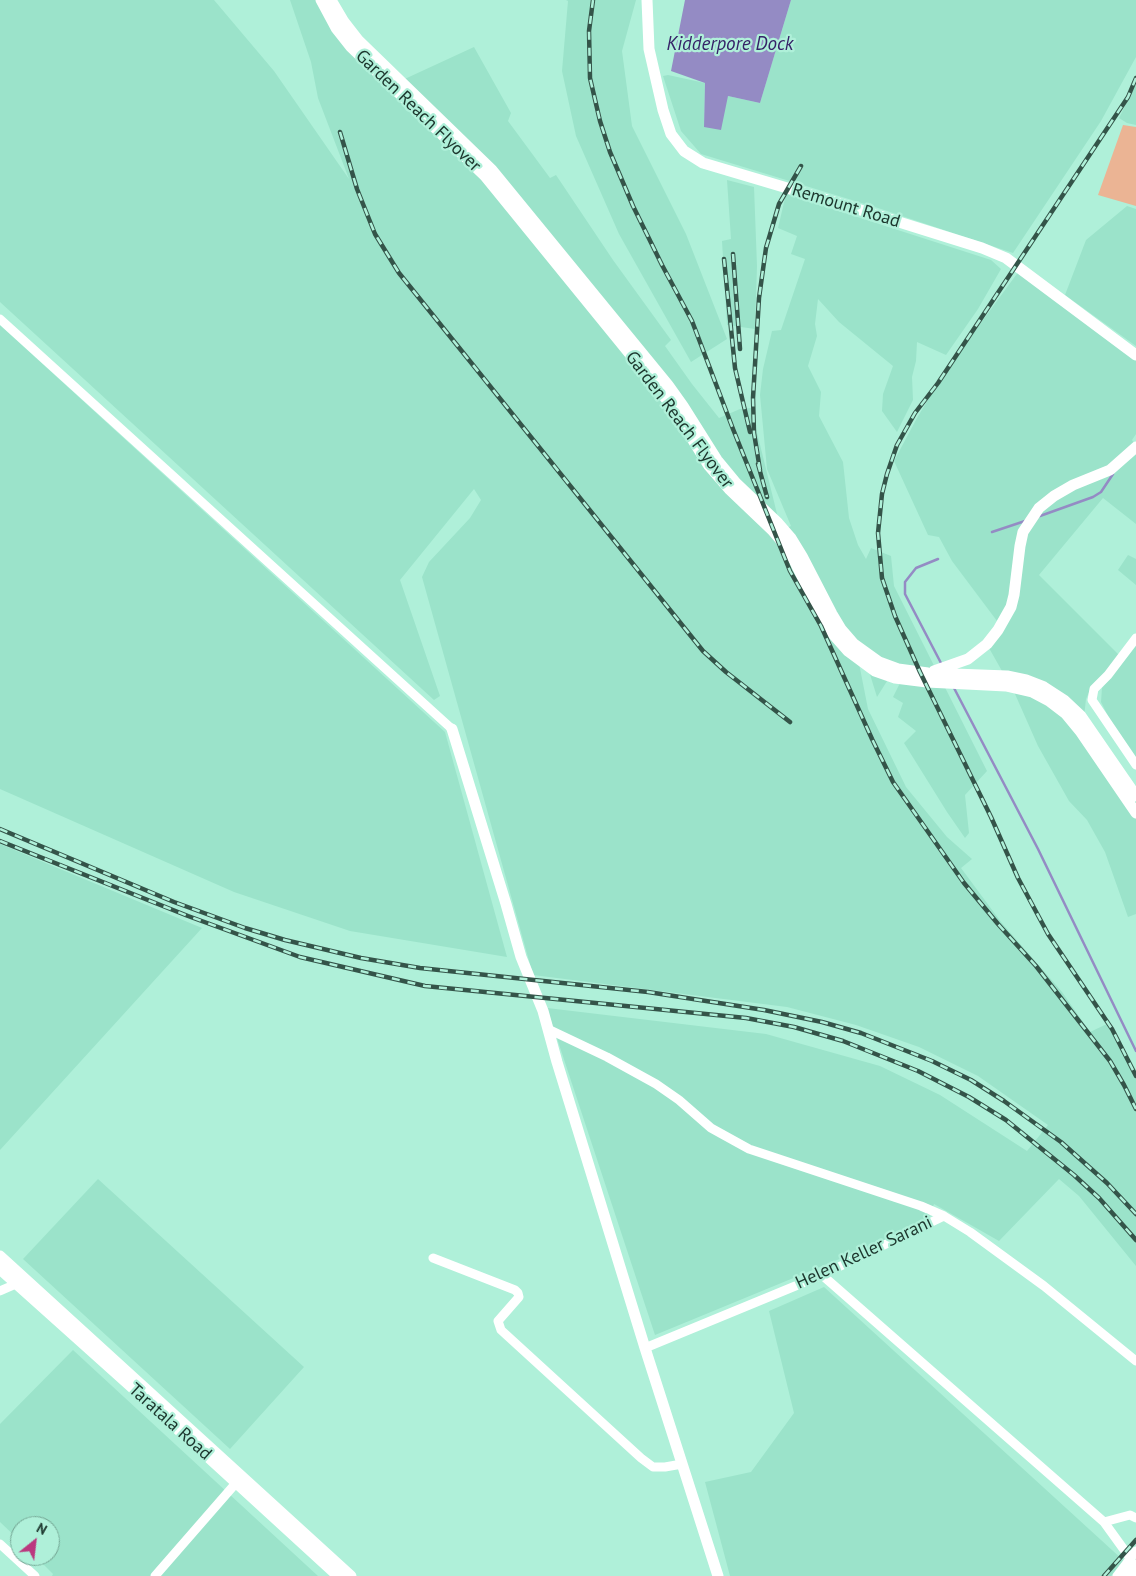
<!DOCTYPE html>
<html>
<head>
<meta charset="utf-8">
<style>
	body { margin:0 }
	#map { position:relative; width:1136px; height:1576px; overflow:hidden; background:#aff0d9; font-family:"PT Sans",sans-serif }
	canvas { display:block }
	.north { position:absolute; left:10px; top:1516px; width:50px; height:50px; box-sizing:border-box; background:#aff0d9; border:1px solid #74a694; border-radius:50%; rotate:29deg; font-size:14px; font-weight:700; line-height:20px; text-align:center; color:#1c362d }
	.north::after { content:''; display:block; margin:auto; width:18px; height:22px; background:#bb387f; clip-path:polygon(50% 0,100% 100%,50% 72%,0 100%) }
</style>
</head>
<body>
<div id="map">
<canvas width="1136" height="1576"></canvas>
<div class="north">N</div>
</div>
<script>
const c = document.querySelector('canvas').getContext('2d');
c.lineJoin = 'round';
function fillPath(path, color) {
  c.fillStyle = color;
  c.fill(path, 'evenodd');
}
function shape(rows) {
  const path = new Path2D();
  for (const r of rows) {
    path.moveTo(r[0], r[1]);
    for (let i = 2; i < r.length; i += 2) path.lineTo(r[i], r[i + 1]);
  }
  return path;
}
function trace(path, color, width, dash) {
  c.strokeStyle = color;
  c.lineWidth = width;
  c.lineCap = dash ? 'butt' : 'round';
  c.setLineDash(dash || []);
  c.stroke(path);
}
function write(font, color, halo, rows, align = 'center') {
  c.font = font + ' "PT Sans",sans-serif';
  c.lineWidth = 4.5;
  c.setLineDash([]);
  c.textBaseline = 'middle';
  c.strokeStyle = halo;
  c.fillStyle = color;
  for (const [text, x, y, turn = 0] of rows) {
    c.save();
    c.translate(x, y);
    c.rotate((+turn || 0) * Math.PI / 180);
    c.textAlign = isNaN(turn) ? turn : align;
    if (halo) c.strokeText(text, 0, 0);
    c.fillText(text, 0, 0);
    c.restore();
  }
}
const built = shape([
	[0,0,214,0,274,71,349,179,318,98,311,62,290,0,322,0,396,83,474,47,511,113,508,121,550,178,556,175,613,260,671,340,665,346,692,384,719,418,740,409,751,408,779,522,855,643,868,709,906,787,947,837,972,859,961,868,1001,922,1062,992,1090,1032,1109,1023,1136,1074,1136,1266,1079,1196,1059,1179,999,1241,934,1204,927,1223,655,1335,547,1008,766,1034,880,1066,940,1095,1027,1151,1048,1125,978,1076,919,1047,856,1025,787,1007,533,975,422,577,429,562,470,518,481,500,474,489,400,580,440,696,434,700,0,302],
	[566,0,636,0,622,51,632,126,686,234,727,339,691,362,619,234,576,136,562,71,568,1],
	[791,0,1136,0,1136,57,1101,121,1013,253,878,208,701,154,681,131,663,76,668,75,705,83,704,127,728,96,760,103],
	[1136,84,1136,125,1127,123,1119,118],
	[727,180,754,187,757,266,755,329,727,325,722,241,731,239],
	[786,194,991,260,1001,269,978,309,946,355,917,342,916,361,912,377,913,400,897,432,882,411,883,394,893,366,839,322,818,299,815,324,817,336,808,366,821,392,819,416,843,462,849,518,858,545,866,559,871,548,891,556,894,586,987,771,965,795,969,833,965,838,947,812,904,743,916,731,898,717,903,703,893,697,903,677,894,670,877,697,860,642,824,621,783,530,791,526,767,469,760,395,763,369,772,331,781,330,805,259,791,254,797,236,778,228],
	[1127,206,1136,209,1136,346,1065,295,1086,240],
	[1019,271,1136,360,1136,434,1132,440,1136,447,1136,524,1103,498,1039,575,1120,656,1091,688,1086,699,1084,717,1136,790,1136,914,1128,917,1105,852,1087,820,1069,801,1038,746,1015,694,989,648,997,621,952,561,939,537,928,535,894,461,917,418,944,373],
	[0,325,445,732,507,957,350,931,234,892,0,789],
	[1128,555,1136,559,1136,585,1118,570],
	[1136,646,1136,757,1110,720,1101,702,1102,688],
	[0,844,202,928,0,1150],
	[98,1179,304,1367,230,1449,23,1259],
	[824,1287,1124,1561,1111,1576,730,1576,705,1482,751,1472,794,1413,769,1311],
	[73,1350,318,1576,52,1576,53,1574,35,1556,50,1556,50,1526,20,1526,20,1541,0,1522,0,1424]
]);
const green = shape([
	[1123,125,1136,127,1136,206,1098,195]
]);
const water = shape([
	[685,0,791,0,760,103,728,96,721,130,704,127,705,83,671,71]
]);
const stream = shape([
	[1040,516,1093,497,1101,492,1113,474],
	[992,532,1025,521],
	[938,559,916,568,905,582,905,594,942,665],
	[954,688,1038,849,1136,1051]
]);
const street = shape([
	[0,319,452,729],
	[1136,638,1108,675,1094,689,1092,700,1136,765],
	[548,1029,607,1057,656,1084,679,1100,711,1128,749,1149,921,1206,944,1216],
	[433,1258,515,1290,518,1293,519,1297,498,1321,501,1330,641,1458,653,1467,665,1467,682,1464],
	[822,1275,1104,1522,1130,1558],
	[0,1291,16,1284],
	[645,1348,822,1275,944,1216,970,1232,1044,1286,1136,1361],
	[1104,1522,1130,1515,1136,1518],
	[0,1544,35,1576],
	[155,1576,236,1483],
	[1117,1576,1136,1551]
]);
const secondary = shape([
	[321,0,336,28,351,47,485,176,660,391,675,411,709,466,729,489,772,530,784,544,794,560,823,619,833,634,848,651,875,671,895,678,927,682,1006,686,1032,692,1049,701,1066,714,1080,731,1136,813],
	[331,0,344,22,358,40,492,170,668,385,683,406,717,460,736,483,778,523,791,538,802,556,832,614,841,629,854,644,879,662,898,669,928,673,1007,676,1026,680,1044,687,1064,700,1081,716,1136,796],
	[647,0,649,49,663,110,671,134,684,151,703,163,851,207,982,248,1006,258,1136,355],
	[934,671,968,659,987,644,998,630,1011,607,1014,595,1020,546,1023,532,1039,508,1054,496,1073,485,1110,470,1136,447],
	[452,729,506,904,521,957,543,1011,557,1062,645,1348,718,1576],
	[0,1256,351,1576],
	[0,1269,137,1392,338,1576]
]);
const highway = shape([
	[1129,1576,1136,1567]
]);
const rail = shape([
	[593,0,589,31,590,78,600,121,610,152,633,206,662,265,692,321,733,429,790,571,821,626,872,739,893,782,964,883,998,924,1036,966,1110,1061,1124,1085,1136,1109],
	[1136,78,1128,97,938,383,915,413,897,445,887,474,882,494,878,533,882,578,895,616,920,672,991,817,1018,878,1048,934,1112,1029,1136,1076],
	[340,132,357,189,375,234,399,273,703,651,726,672,790,722],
	[733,254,740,349],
	[724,259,735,368,750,432],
	[758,464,767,497],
	[760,470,754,433,753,398,759,298,766,248,779,204,801,166],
	[0,829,174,902,245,928,285,940,361,958,420,968,648,992,764,1010,822,1022,861,1033,932,1061,971,1080,1004,1101,1061,1142,1107,1183,1136,1214],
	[0,841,188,916,300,957,425,986,746,1018,794,1027,843,1041,918,1071,969,1097,1006,1120,1074,1175,1099,1198,1136,1240],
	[1104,1576,1136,1540]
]);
const streetNames = [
	["Garden Reach Flyover",418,111,44],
	["Remount Road",846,206,17],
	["Garden Reach Flyover",679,420,53],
	["Helen Keller Sarani",864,1253,-25],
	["Taratala Road",170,1422,42]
];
const waterNames = [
	["Kidderpore Dock",730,45]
];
fillPath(built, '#9be3ca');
fillPath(green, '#ebb494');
fillPath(water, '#948bc4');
trace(stream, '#948bc4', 2.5);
trace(street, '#fff', 9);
trace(secondary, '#fff', 11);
trace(highway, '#fff', 15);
trace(rail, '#345449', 4.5);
trace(rail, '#aff0d9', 2.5, [8]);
write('18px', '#1c362d', '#aff0d9', streetNames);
write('italic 19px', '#362368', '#aff0d9', waterNames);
</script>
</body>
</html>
